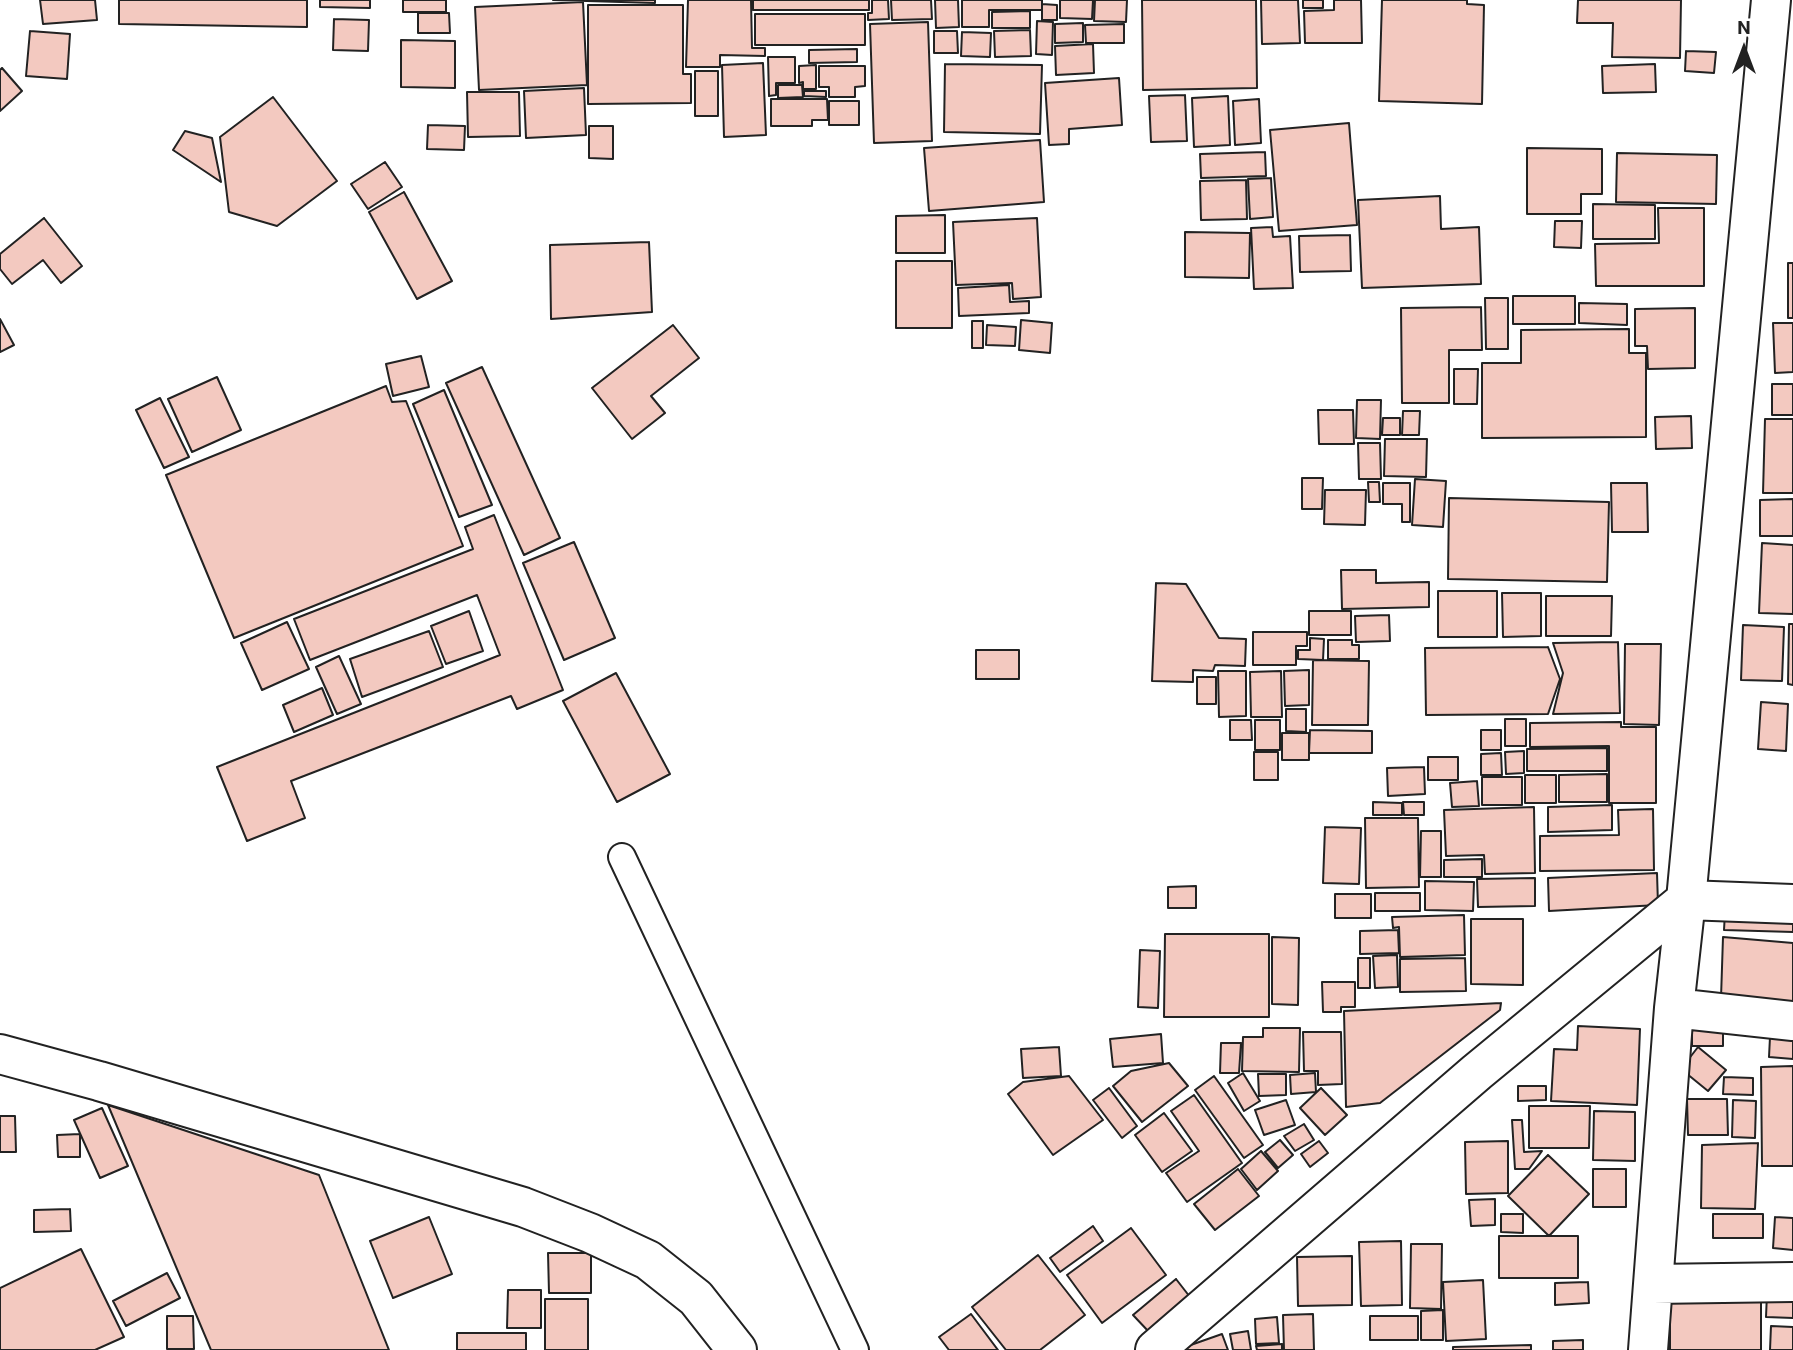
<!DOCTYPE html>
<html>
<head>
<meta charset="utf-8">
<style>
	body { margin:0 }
	#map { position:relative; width:1793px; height:1350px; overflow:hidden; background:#fff; font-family:Roboto,sans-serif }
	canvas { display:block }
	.north { position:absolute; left:1709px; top:14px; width:70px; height:70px; -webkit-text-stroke:5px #fff; paint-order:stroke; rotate:0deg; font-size:19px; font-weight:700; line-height:28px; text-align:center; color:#222 }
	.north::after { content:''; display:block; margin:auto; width:24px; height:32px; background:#222; clip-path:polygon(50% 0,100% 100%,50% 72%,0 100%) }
</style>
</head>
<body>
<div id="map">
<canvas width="1793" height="1350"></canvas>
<div class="north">N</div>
</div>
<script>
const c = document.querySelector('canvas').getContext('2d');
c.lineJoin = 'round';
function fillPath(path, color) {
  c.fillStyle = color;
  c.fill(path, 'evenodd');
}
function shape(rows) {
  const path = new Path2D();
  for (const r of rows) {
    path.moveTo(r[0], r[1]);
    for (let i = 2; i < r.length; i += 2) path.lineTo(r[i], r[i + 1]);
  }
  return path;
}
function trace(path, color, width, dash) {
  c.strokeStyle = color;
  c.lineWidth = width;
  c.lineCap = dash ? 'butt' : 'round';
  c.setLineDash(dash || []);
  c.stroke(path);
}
const building = shape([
	[40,0,95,0,97,20,43,24,40,0],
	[119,0,307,0,307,27,119,24,119,0],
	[320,0,370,0,370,8,320,7,320,0],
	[403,0,446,0,446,12,403,12,403,0],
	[553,0,655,0,655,3,553,0],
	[688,0,751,0,752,48,765,48,765,56,720,55,720,67,686,67,688,0],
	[753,0,869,0,869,10,753,10,753,0],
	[872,0,888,0,889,19,868,20,868,13,872,13,872,0],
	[891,0,931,0,932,19,892,20,891,0],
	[935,0,958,0,959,27,936,28,935,0],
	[962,0,1042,0,1042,10,989,10,989,27,962,27,962,0],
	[1060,0,1093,0,1092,19,1060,18,1060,0],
	[1095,0,1127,0,1126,22,1094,21,1095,0],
	[1142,0,1256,0,1257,88,1143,90,1142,0],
	[1261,0,1298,0,1300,43,1262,44,1261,0],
	[1303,0,1323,0,1323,8,1303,8,1303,0],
	[1334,0,1361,0,1362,43,1305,43,1304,11,1334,10,1334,0],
	[1382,0,1467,0,1467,4,1484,5,1482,104,1379,101,1382,0],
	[1578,0,1681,0,1680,58,1612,57,1613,23,1577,23,1578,0],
	[583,2,587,85,479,90,475,7,583,2],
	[1042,4,1057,5,1057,20,1042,20,1042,4],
	[588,5,683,5,683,74,691,74,691,103,588,104,588,5],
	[1030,11,1030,28,992,28,992,12,1030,11],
	[418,13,449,13,450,33,418,33,418,13],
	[755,14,865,14,865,45,755,45,755,14],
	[334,19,369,20,368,51,333,50,334,19],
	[1037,21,1053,22,1052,55,1036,54,1037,21],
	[928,22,932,141,874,143,870,24,928,22],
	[1083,23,1083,42,1055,43,1055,24,1083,23],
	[1124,24,1124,43,1086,43,1085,25,1124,24],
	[1030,30,1031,56,995,57,994,31,1030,30],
	[30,31,70,34,67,79,26,76,30,31],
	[934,31,957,31,958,53,934,53,934,31],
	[962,32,991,33,990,57,961,56,962,32],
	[401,40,455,41,455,88,401,87,401,40],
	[1093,44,1094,73,1056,75,1055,46,1093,44],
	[857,49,857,62,809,63,809,50,857,49],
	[1686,51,1716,52,1714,73,1685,71,1686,51],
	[768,57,795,57,795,83,776,83,776,95,769,96,768,57],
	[763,63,766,135,724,137,722,65,763,63],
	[945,64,1042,65,1040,134,944,132,945,64],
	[1655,64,1656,92,1603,93,1602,66,1655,64],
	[816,65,816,89,803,89,803,82,799,83,799,66,816,65],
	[819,66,865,66,865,86,855,87,855,97,829,97,829,87,819,87,819,66],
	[2,68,22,91,0,111,0,70,2,68],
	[695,71,718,71,718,116,695,116,695,71],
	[1119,78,1122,125,1069,129,1069,144,1049,145,1045,83,1119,78],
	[778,85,802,85,803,97,778,98,778,85],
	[584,88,586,135,526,138,524,91,584,88],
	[804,91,826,91,826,97,804,96,804,91],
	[467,92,519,92,520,136,468,137,467,92],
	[1185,95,1187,141,1151,142,1149,96,1185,95],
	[1228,96,1230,145,1194,147,1192,98,1228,96],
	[273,97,337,181,277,226,229,212,220,137,273,97],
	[771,99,827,99,828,120,812,120,812,126,771,126,771,99],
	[1259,99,1261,143,1235,145,1233,101,1259,99],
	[829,101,859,101,859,125,829,125,829,101],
	[1349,123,1357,225,1279,231,1270,130,1349,123],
	[428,125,465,126,464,150,427,149,428,125],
	[589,126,613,126,613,159,589,158,589,126],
	[185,131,212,138,221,182,173,150,185,131],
	[1040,140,1044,202,929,211,924,148,1040,140],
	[1527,148,1602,149,1602,194,1581,194,1581,214,1527,214,1527,148],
	[1265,152,1266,176,1201,178,1200,154,1265,152],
	[1617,153,1717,155,1716,204,1616,202,1617,153],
	[385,162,402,187,368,209,351,184,385,162],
	[1271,178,1273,217,1250,219,1248,179,1271,178],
	[1246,180,1247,219,1201,220,1200,181,1246,180],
	[404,192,452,281,417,299,369,212,404,192],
	[1440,196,1441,229,1479,227,1481,284,1362,288,1358,200,1440,196],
	[1593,204,1655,205,1655,239,1593,239,1593,204],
	[1658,208,1704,208,1704,286,1596,286,1595,244,1659,243,1658,208],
	[945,215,945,253,896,253,896,216,945,215],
	[44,218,82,266,61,283,43,260,12,284,0,269,0,254,44,218],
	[1037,218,1041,297,1013,299,1012,283,956,285,953,222,1037,218],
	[1555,221,1582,221,1581,248,1554,247,1555,221],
	[1272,227,1273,237,1290,236,1293,288,1254,289,1251,228,1272,227],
	[1185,232,1250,233,1249,278,1185,277,1185,232],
	[1350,235,1351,271,1300,272,1299,236,1350,235],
	[649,242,652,312,551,319,550,245,649,242],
	[896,261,952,261,952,328,896,328,896,261],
	[1788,263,1793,263,1793,318,1788,318,1788,263],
	[1009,285,1010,302,1029,301,1029,313,959,316,958,288,1009,285],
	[1513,296,1575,296,1575,324,1513,324,1513,296],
	[1485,298,1508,298,1508,349,1486,349,1485,298],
	[1579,303,1627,304,1627,325,1579,323,1579,303],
	[1481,307,1482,350,1449,350,1449,403,1402,403,1401,308,1481,307],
	[1695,308,1695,368,1648,369,1647,346,1635,346,1635,309,1695,308],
	[0,319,14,345,0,352,0,319],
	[1021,320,1052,323,1050,353,1019,350,1021,320],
	[972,321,983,321,983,348,972,348,972,321],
	[1773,323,1793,323,1793,372,1775,373,1773,323],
	[673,325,699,358,651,396,665,413,632,439,592,388,673,325],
	[987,325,1016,327,1015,346,986,345,987,325],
	[1629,329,1629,353,1646,353,1646,437,1482,438,1482,363,1521,363,1521,330,1629,329],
	[421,356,429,387,393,396,386,364,421,356],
	[482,367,560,538,524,555,446,383,482,367],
	[1454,369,1478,369,1477,404,1454,404,1454,369],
	[217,377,241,430,192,452,168,399,217,377],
	[1772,384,1793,384,1793,415,1772,415,1772,384],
	[386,386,392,402,406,401,463,546,234,638,166,475,386,386],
	[444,390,492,505,459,517,413,404,444,390],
	[160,398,189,457,164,468,136,410,160,398],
	[1357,400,1381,400,1380,439,1356,438,1357,400],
	[1318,410,1353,410,1354,444,1319,444,1318,410],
	[1403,411,1420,411,1419,435,1402,435,1403,411],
	[1691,416,1692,448,1656,449,1655,417,1691,416],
	[1383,418,1400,418,1400,435,1382,435,1383,418],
	[1765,419,1793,419,1793,493,1763,493,1765,419],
	[1385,439,1427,439,1426,477,1384,476,1385,439],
	[1358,443,1380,443,1381,479,1359,479,1358,443],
	[1302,478,1323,478,1322,509,1302,509,1302,478],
	[1415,479,1446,481,1443,527,1412,525,1415,479],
	[1368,482,1379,482,1380,502,1369,502,1368,482],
	[1383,483,1410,483,1410,522,1402,522,1402,504,1383,504,1383,483],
	[1611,483,1647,483,1648,532,1612,532,1611,483],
	[1325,490,1366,490,1365,525,1324,524,1325,490],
	[1449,498,1609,502,1607,582,1448,579,1449,498],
	[1793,499,1793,536,1760,536,1760,500,1793,499],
	[494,515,563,690,517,709,511,696,291,781,305,818,247,841,217,767,500,655,477,595,310,660,294,619,473,549,465,527,494,515],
	[574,542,615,638,564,660,523,563,574,542],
	[1762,543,1793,545,1793,614,1759,613,1762,543],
	[1341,570,1376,570,1376,583,1429,582,1429,607,1342,609,1341,570],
	[1156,583,1186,584,1219,638,1246,639,1245,666,1215,665,1213,671,1193,670,1193,682,1152,681,1156,583],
	[1438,591,1497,591,1497,637,1438,637,1438,591],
	[1502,593,1541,593,1541,636,1503,637,1502,593],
	[1546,596,1612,596,1611,636,1546,636,1546,596],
	[469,611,483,651,446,664,431,626,469,611],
	[1309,611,1351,611,1351,635,1309,635,1309,611],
	[1389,615,1390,641,1356,642,1355,616,1389,615],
	[287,622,309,669,262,690,241,643,287,622],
	[1789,624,1793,624,1793,685,1788,684,1789,624],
	[1743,625,1784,627,1782,681,1741,680,1743,625],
	[429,631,443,667,362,697,350,659,429,631],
	[1253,632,1307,632,1307,646,1296,646,1296,665,1253,665,1253,632],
	[1310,638,1324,639,1323,660,1298,659,1298,650,1310,650,1310,638],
	[1328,640,1352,640,1352,645,1359,645,1359,659,1328,659,1328,640],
	[1618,642,1620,713,1553,714,1563,673,1553,643,1618,642],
	[1625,644,1661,644,1659,725,1624,724,1625,644],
	[1548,647,1560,679,1548,714,1426,715,1425,648,1548,647],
	[976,650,1019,650,1019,679,976,679,976,650],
	[339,656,361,704,337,714,316,667,339,656],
	[1313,660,1369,661,1368,725,1312,725,1313,660],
	[1309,670,1309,705,1285,706,1284,671,1309,670],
	[1218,671,1246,671,1246,716,1219,717,1218,671],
	[1281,671,1282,717,1251,717,1250,672,1281,671],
	[616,673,670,774,617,802,563,701,616,673],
	[1197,677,1216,677,1216,704,1197,704,1197,677],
	[322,688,333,715,294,732,283,705,322,688],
	[1761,702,1788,704,1786,751,1758,749,1761,702],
	[1286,709,1306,709,1306,732,1286,731,1286,709],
	[1505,719,1526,719,1526,746,1505,746,1505,719],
	[1230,720,1251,720,1252,740,1230,740,1230,720],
	[1255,720,1280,720,1280,750,1255,750,1255,720],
	[1621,722,1621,727,1656,727,1656,803,1609,803,1609,746,1530,747,1530,723,1621,722],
	[1310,730,1372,731,1372,753,1309,753,1310,730],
	[1481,730,1501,730,1501,750,1481,750,1481,730],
	[1282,733,1309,733,1309,760,1282,760,1282,733],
	[1607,748,1607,771,1527,771,1527,749,1607,748],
	[1524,751,1524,773,1506,774,1505,752,1524,751],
	[1254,752,1278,752,1278,780,1254,780,1254,752],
	[1501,753,1502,775,1481,775,1481,754,1501,753],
	[1428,757,1458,757,1458,780,1428,780,1428,757],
	[1424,767,1425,794,1388,796,1387,768,1424,767],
	[1607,774,1607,802,1559,802,1559,775,1607,774],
	[1525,775,1556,775,1556,803,1525,803,1525,775],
	[1482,777,1522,777,1522,805,1482,805,1482,777],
	[1477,781,1479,806,1452,807,1450,783,1477,781],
	[1373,802,1402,803,1402,815,1373,815,1373,802],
	[1403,802,1424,802,1424,815,1404,815,1403,802],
	[1612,805,1612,830,1548,832,1548,807,1612,805],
	[1534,807,1535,873,1485,874,1484,855,1446,856,1444,810,1534,807],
	[1653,809,1654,870,1540,871,1540,836,1619,835,1618,810,1653,809],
	[1365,818,1418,818,1419,887,1366,888,1365,818],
	[1325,827,1361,828,1359,884,1323,883,1325,827],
	[1421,831,1441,831,1441,877,1420,877,1421,831],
	[1482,859,1482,877,1444,877,1444,860,1482,859],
	[1657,873,1658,905,1549,911,1548,878,1657,873],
	[1535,878,1535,906,1478,907,1477,879,1535,878],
	[1425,881,1474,882,1473,911,1425,910,1425,881],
	[1196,886,1196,908,1168,908,1168,887,1196,886],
	[1375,893,1420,893,1420,911,1375,911,1375,893],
	[1335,894,1371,894,1371,918,1335,918,1335,894],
	[1725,912,1793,913,1793,932,1724,930,1725,912],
	[1464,915,1465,955,1400,957,1399,927,1393,928,1392,917,1464,915],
	[1471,919,1523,919,1523,985,1471,984,1471,919],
	[1398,930,1399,953,1360,954,1360,931,1398,930],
	[1165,934,1269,934,1269,1017,1164,1017,1165,934],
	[1272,937,1299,938,1298,1005,1272,1004,1272,937],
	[1723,937,1793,943,1793,1002,1721,998,1723,937],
	[1140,950,1160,951,1158,1008,1138,1007,1140,950],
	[1397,955,1398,987,1375,988,1373,956,1397,955],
	[1358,958,1370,958,1370,988,1358,988,1358,958],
	[1465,958,1466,991,1400,992,1400,959,1465,958],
	[1322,982,1355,982,1355,1007,1341,1007,1341,1012,1323,1012,1322,982],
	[1501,1003,1500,1010,1380,1103,1346,1107,1344,1011,1501,1003],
	[1578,1026,1640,1029,1637,1105,1551,1101,1554,1049,1577,1050,1578,1026],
	[1692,1026,1723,1026,1723,1046,1692,1046,1692,1026],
	[1263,1028,1300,1028,1299,1072,1242,1071,1243,1037,1263,1037,1263,1028],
	[1303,1032,1341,1032,1342,1084,1318,1085,1318,1071,1304,1071,1303,1032],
	[1161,1034,1163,1063,1113,1067,1110,1039,1161,1034],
	[1770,1037,1793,1038,1793,1059,1769,1057,1770,1037],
	[1221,1043,1241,1043,1239,1073,1220,1073,1221,1043],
	[1059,1047,1061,1076,1023,1078,1021,1049,1059,1047],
	[1698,1047,1726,1070,1708,1091,1681,1069,1698,1047],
	[1169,1063,1188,1086,1142,1122,1113,1086,1131,1071,1169,1063],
	[1793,1066,1793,1166,1762,1166,1761,1067,1793,1066],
	[1243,1073,1260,1101,1244,1111,1228,1083,1243,1073],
	[1315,1073,1316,1092,1291,1094,1290,1075,1315,1073],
	[1258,1074,1286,1074,1286,1095,1259,1096,1258,1074],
	[1069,1076,1103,1120,1053,1155,1008,1094,1023,1082,1069,1076],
	[1214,1076,1263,1145,1244,1158,1195,1090,1214,1076],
	[1724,1077,1753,1078,1753,1095,1723,1094,1724,1077],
	[1518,1086,1546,1086,1546,1100,1518,1101,1518,1086],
	[1109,1088,1137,1126,1122,1138,1093,1100,1109,1088],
	[1321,1088,1347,1115,1325,1135,1300,1108,1321,1088],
	[1194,1095,1242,1163,1187,1202,1166,1173,1199,1151,1171,1111,1194,1095],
	[1687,1099,1727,1099,1728,1135,1688,1135,1687,1099],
	[1286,1100,1295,1125,1264,1135,1255,1110,1286,1100],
	[1733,1100,1756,1101,1755,1138,1732,1137,1733,1100],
	[108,1105,319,1175,389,1350,211,1350,108,1105],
	[1529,1106,1590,1106,1589,1148,1529,1148,1529,1106],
	[102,1108,128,1166,100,1178,74,1120,102,1108],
	[1594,1111,1635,1112,1635,1161,1593,1160,1594,1111],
	[1164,1113,1192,1151,1162,1172,1135,1135,1164,1113],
	[0,1116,15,1116,16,1152,0,1152,0,1116],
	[1512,1120,1522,1120,1524,1152,1542,1151,1529,1169,1515,1169,1512,1120],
	[1304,1124,1314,1140,1295,1151,1284,1136,1304,1124],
	[80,1134,80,1157,58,1157,57,1135,80,1134],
	[1280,1140,1293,1155,1278,1168,1265,1152,1280,1140],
	[1319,1141,1328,1153,1310,1167,1301,1154,1319,1141],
	[1508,1141,1508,1193,1466,1194,1465,1142,1508,1141],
	[1758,1143,1755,1209,1701,1208,1702,1145,1758,1143],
	[1261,1151,1278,1171,1257,1190,1241,1169,1261,1151],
	[1548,1155,1589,1194,1549,1236,1508,1196,1548,1155],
	[1238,1169,1259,1196,1215,1230,1194,1204,1238,1169],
	[1593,1169,1626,1169,1626,1207,1593,1207,1593,1169],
	[1495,1199,1495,1225,1471,1226,1469,1200,1495,1199],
	[70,1209,71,1231,34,1232,34,1210,70,1209],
	[1501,1214,1523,1214,1523,1233,1501,1232,1501,1214],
	[1713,1214,1763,1214,1763,1238,1713,1238,1713,1214],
	[429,1217,452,1274,393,1298,370,1241,429,1217],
	[1775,1217,1793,1218,1793,1250,1773,1248,1775,1217],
	[1093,1226,1103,1241,1060,1272,1050,1258,1093,1226],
	[1131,1228,1166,1275,1102,1323,1067,1275,1131,1228],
	[1499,1236,1578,1236,1578,1278,1499,1278,1499,1236],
	[1401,1241,1402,1305,1361,1306,1359,1242,1401,1241],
	[1411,1244,1442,1244,1441,1309,1410,1308,1411,1244],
	[81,1249,124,1337,95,1350,0,1350,0,1288,81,1249],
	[548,1253,591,1253,591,1293,549,1293,548,1253],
	[1038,1255,1085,1315,1040,1350,1006,1350,972,1307,1038,1255],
	[1352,1256,1352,1305,1298,1306,1297,1257,1352,1256],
	[167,1273,180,1298,126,1326,113,1301,167,1273],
	[1176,1279,1190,1297,1149,1332,1133,1315,1176,1279],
	[1483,1280,1486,1339,1446,1341,1443,1282,1483,1280],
	[1588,1282,1589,1303,1555,1305,1555,1283,1588,1282],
	[508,1290,541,1290,541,1328,507,1328,508,1290],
	[1670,1293,1761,1293,1761,1350,1670,1350,1670,1293],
	[1767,1293,1793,1294,1793,1318,1766,1317,1767,1293],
	[545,1299,588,1299,588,1350,545,1350,545,1299],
	[1443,1310,1443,1340,1421,1340,1421,1311,1443,1310],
	[971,1314,998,1350,949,1350,939,1337,971,1314],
	[1313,1314,1314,1350,1284,1350,1283,1315,1313,1314],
	[167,1316,193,1316,194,1349,167,1349,167,1316],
	[1370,1316,1418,1316,1418,1340,1370,1340,1370,1316],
	[1277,1317,1279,1343,1256,1344,1255,1319,1277,1317],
	[1771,1326,1793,1327,1793,1350,1770,1350,1771,1326],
	[1248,1331,1251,1350,1233,1350,1230,1334,1248,1331],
	[457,1333,526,1333,526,1350,457,1350,457,1333],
	[1222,1334,1228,1350,1186,1350,1185,1347,1222,1334],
	[1583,1340,1583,1350,1553,1350,1553,1341,1583,1340],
	[1282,1344,1282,1350,1257,1350,1256,1346,1282,1344],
	[1531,1345,1531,1350,1453,1350,1453,1347,1531,1345]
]);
const lane = shape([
	[622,857,855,1350]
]);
const street = shape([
	[1674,1008,1793,1021],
	[0,1054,99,1081,523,1207,590,1233,648,1260,696,1298,737,1350],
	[1653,1284,1793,1282],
	[1648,1350,1674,1008,1686,900,1793,904]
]);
const secondary = shape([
	[1155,1350,1477,1072,1686,900,1771,0]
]);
fillPath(building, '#f3c9c0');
trace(building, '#222', 2);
trace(lane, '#222', 30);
trace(street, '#222', 42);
trace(secondary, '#222', 42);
trace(lane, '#fff', 26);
trace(street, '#fff', 38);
trace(secondary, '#fff', 38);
</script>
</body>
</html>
